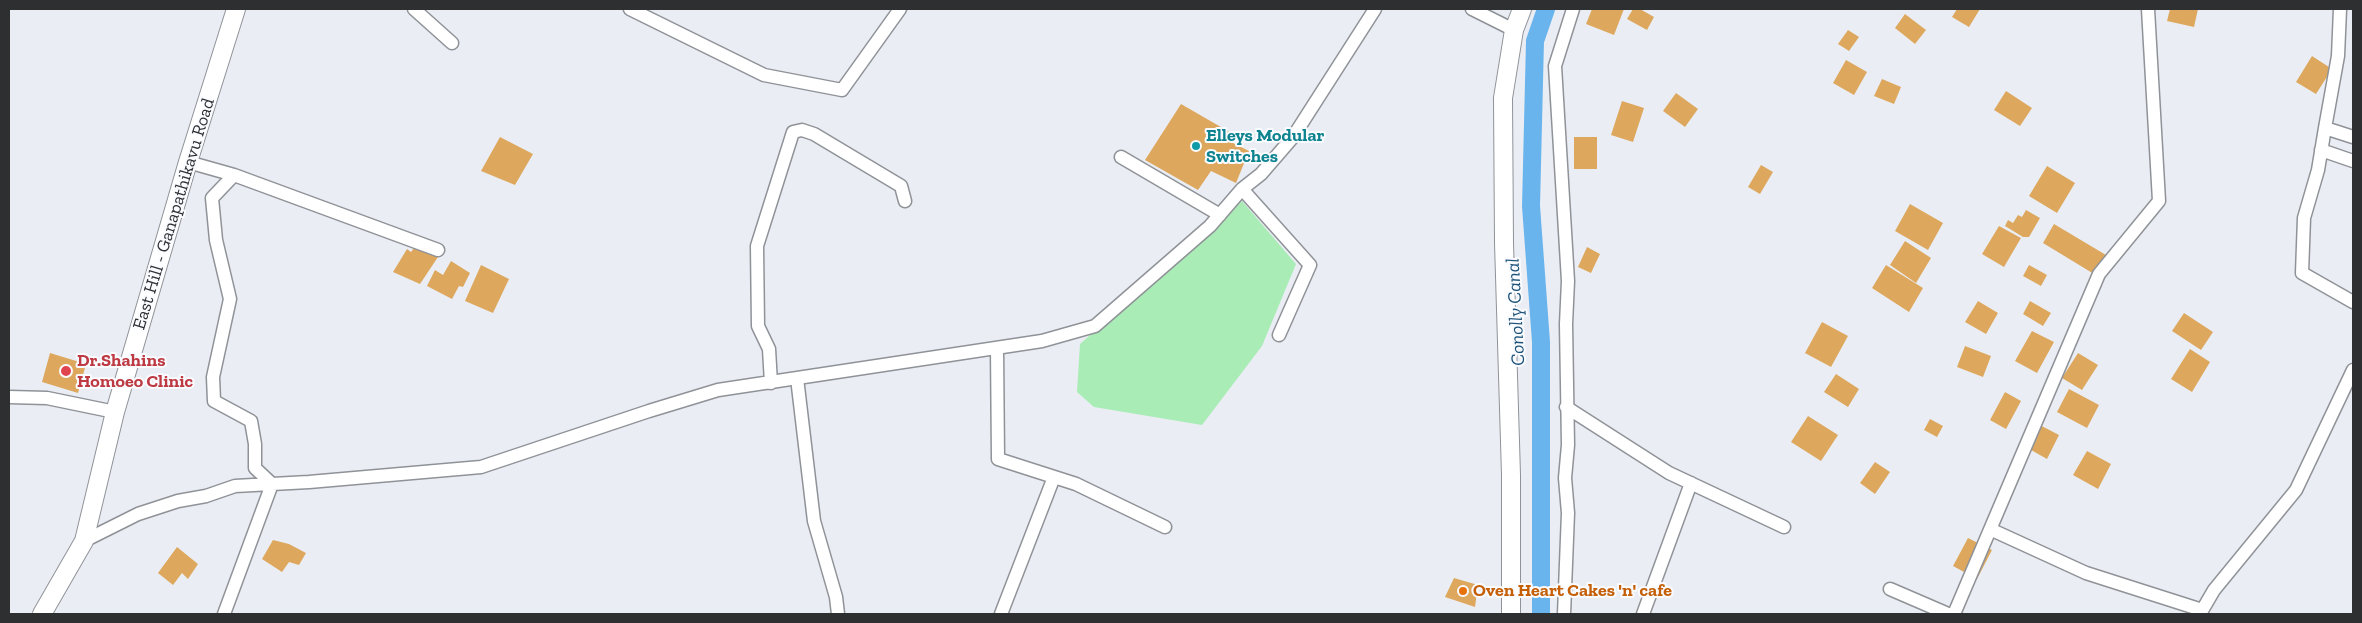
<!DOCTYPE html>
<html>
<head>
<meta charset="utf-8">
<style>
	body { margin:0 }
	#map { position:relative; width:2362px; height:623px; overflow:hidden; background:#eaeef4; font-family:"Zilla Slab",serif }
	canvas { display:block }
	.frame { position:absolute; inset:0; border:10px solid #2d2f31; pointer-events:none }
</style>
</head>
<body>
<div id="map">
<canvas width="2362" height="623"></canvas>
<div class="frame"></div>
</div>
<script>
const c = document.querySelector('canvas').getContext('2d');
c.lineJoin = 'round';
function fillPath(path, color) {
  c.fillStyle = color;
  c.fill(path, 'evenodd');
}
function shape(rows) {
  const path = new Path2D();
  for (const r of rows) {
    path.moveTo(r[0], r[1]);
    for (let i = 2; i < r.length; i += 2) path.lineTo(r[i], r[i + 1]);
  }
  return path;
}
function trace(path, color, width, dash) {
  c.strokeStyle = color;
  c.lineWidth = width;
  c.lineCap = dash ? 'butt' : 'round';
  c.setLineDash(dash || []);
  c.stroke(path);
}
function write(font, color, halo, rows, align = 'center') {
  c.font = font + ' "Zilla Slab",serif';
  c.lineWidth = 4;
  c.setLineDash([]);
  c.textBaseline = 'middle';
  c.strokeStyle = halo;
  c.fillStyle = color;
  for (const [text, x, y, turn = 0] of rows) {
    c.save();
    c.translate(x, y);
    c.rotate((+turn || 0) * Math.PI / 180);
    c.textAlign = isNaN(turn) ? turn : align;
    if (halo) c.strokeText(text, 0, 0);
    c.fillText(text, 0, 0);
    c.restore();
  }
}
const green = shape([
	[1242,201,1296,264,1262,346,1202,425,1094,407,1077,392,1080,344]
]);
const canal = shape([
	[1541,614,1541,342,1531,206,1535,41,1546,9]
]);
const building = shape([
	[1592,9,1624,9,1614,35,1586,24],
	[1633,9,1640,9,1654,17,1647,30,1627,19],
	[1957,9,1980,9,1969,27,1952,17],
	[2170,9,2198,9,2194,27,2167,21],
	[1905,14,1926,30,1915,44,1895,28],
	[1848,30,1859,37,1849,51,1838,44],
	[2312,56,2332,69,2316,94,2296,82],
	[1846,60,1867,72,1854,95,1833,83],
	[1882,79,1901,87,1894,104,1874,96],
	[2006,91,2032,108,2020,126,1994,110],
	[1676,93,1698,109,1685,127,1663,111],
	[1622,101,1644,108,1633,142,1611,135],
	[1181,104,1233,134,1227,140,1249,151,1236,183,1211,171,1198,190,1145,160],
	[500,137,533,154,515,185,481,171],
	[1574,137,1597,137,1597,169,1574,169],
	[1761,165,1773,172,1760,194,1748,187],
	[2047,166,2075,183,2057,213,2029,196],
	[1910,204,1943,223,1928,250,1895,231],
	[2026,210,2040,218,2029,237,2023,237,2005,226,2008,220,2013,223,2018,215,2022,217],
	[2054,224,2106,255,2094,274,2043,243],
	[1999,226,2021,238,2004,267,1982,254],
	[1905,241,1931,258,1916,283,1890,265],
	[1587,247,1600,254,1591,273,1578,267],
	[414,248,440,254,420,284,393,272,407,249,411,252],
	[451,261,470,273,463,287,459,286,452,299,427,286,435,270,443,275],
	[481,265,509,279,493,313,465,301],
	[1886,265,1923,288,1909,312,1872,288],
	[2029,265,2047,275,2041,286,2023,276],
	[1978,301,1998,313,1986,334,1965,322],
	[2030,301,2051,313,2043,326,2023,314],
	[2184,313,2213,332,2201,350,2172,331],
	[1822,322,1848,336,1831,367,1805,353],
	[2032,331,2054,342,2037,373,2015,361],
	[1965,346,1991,356,1983,377,1957,367],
	[2190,349,2210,362,2192,392,2171,379],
	[50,353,86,364,78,393,42,382],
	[2078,353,2098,365,2082,390,2062,378],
	[1836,374,1859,389,1848,407,1824,392],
	[2069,389,2099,405,2087,428,2057,412],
	[2005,392,2021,401,2006,429,1990,420],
	[1808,416,1838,435,1821,461,1791,442],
	[1930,419,1943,426,1937,437,1924,430],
	[2036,423,2059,435,2047,459,2024,446],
	[2087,451,2111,464,2098,489,2073,475],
	[1875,462,1890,472,1875,494,1860,483],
	[1968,538,1992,550,1977,579,1953,566],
	[273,540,289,544,306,553,299,565,289,562,282,572,262,559],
	[177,547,198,564,188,579,182,573,173,585,158,573],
	[1454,578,1478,585,1475,607,1445,597]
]);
const street = shape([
	[414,9,452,43],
	[630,9,764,75,842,90,900,9],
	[1472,9,1514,30],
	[2340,9,2338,56,2325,128,2318,170,2304,218,2302,273,2353,302],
	[2325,128,2353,137],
	[2321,150,2353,161],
	[1121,157,1220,215],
	[188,162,234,175,438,250],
	[1242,189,1310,265,1279,335],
	[997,348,998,459,1076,484,1165,527],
	[797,378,814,521,836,597,838,614],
	[771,383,769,349,758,326,757,246,793,132,802,130,814,134,901,186,905,201],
	[9,397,47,398,115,412],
	[1566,407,1669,473,1784,527],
	[1992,530,2086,573,2202,610],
	[84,541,138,514,178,501,206,496,235,486,309,482,481,467,649,411,718,390,1042,341,1095,326,1210,226,1242,189,1261,174,1293,137,1375,9],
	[1890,589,1948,614],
	[224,614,272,484,255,468,255,444,251,421,214,401,213,377,230,299,216,240,212,198,234,175],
	[1001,614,1054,477],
	[1564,614,1568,513,1565,478,1568,445,1566,324,1568,281,1555,66,1573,9],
	[1643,614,1691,483],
	[1954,614,2099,274,2159,201,2148,9],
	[2200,614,2214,590,2296,490,2353,370]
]);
const secondary = shape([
	[42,614,84,541,115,412,188,162,236,9],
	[1511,614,1511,475,1504,243,1503,98,1514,30,1522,9]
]);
const markers = [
	[1196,146,5,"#0f9aa8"],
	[66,371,6,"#e0444e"],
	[1463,591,5,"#e8710a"]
];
const cultureNames = [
	["Elleys Modular",1206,136],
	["Switches",1206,157]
];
const streetNames = [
	["East Hill - Ganapathikavu Road",174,214,-73]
];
const healthNames = [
	["Dr.Shahins",77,361],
	["Homoeo Clinic",77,382]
];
const foodNames = [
	["Oven Heart Cakes 'n' cafe",1473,591]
];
const waterNames = [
	["Conolly Canal",1516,312,-93]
];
fillPath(green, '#a9ecb6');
trace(canal, '#6ab4ed', 18);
fillPath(building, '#dda85e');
trace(street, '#8f9398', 15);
trace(secondary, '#8f9398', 20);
trace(street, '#fff', 12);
trace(secondary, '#fff', 18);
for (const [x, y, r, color] of markers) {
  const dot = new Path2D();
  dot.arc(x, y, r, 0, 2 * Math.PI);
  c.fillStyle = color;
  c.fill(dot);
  trace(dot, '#f9fbff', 2);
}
write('bold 18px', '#0d838f', '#f9fbff', cultureNames, 'left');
write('18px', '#2d2f31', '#f9fbff', streetNames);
write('bold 18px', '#be3a42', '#f9fbff', healthNames, 'left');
write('bold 18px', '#c56008', '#f9fbff', foodNames, 'left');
write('italic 19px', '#1c5278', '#f9fbff', waterNames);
</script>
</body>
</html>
